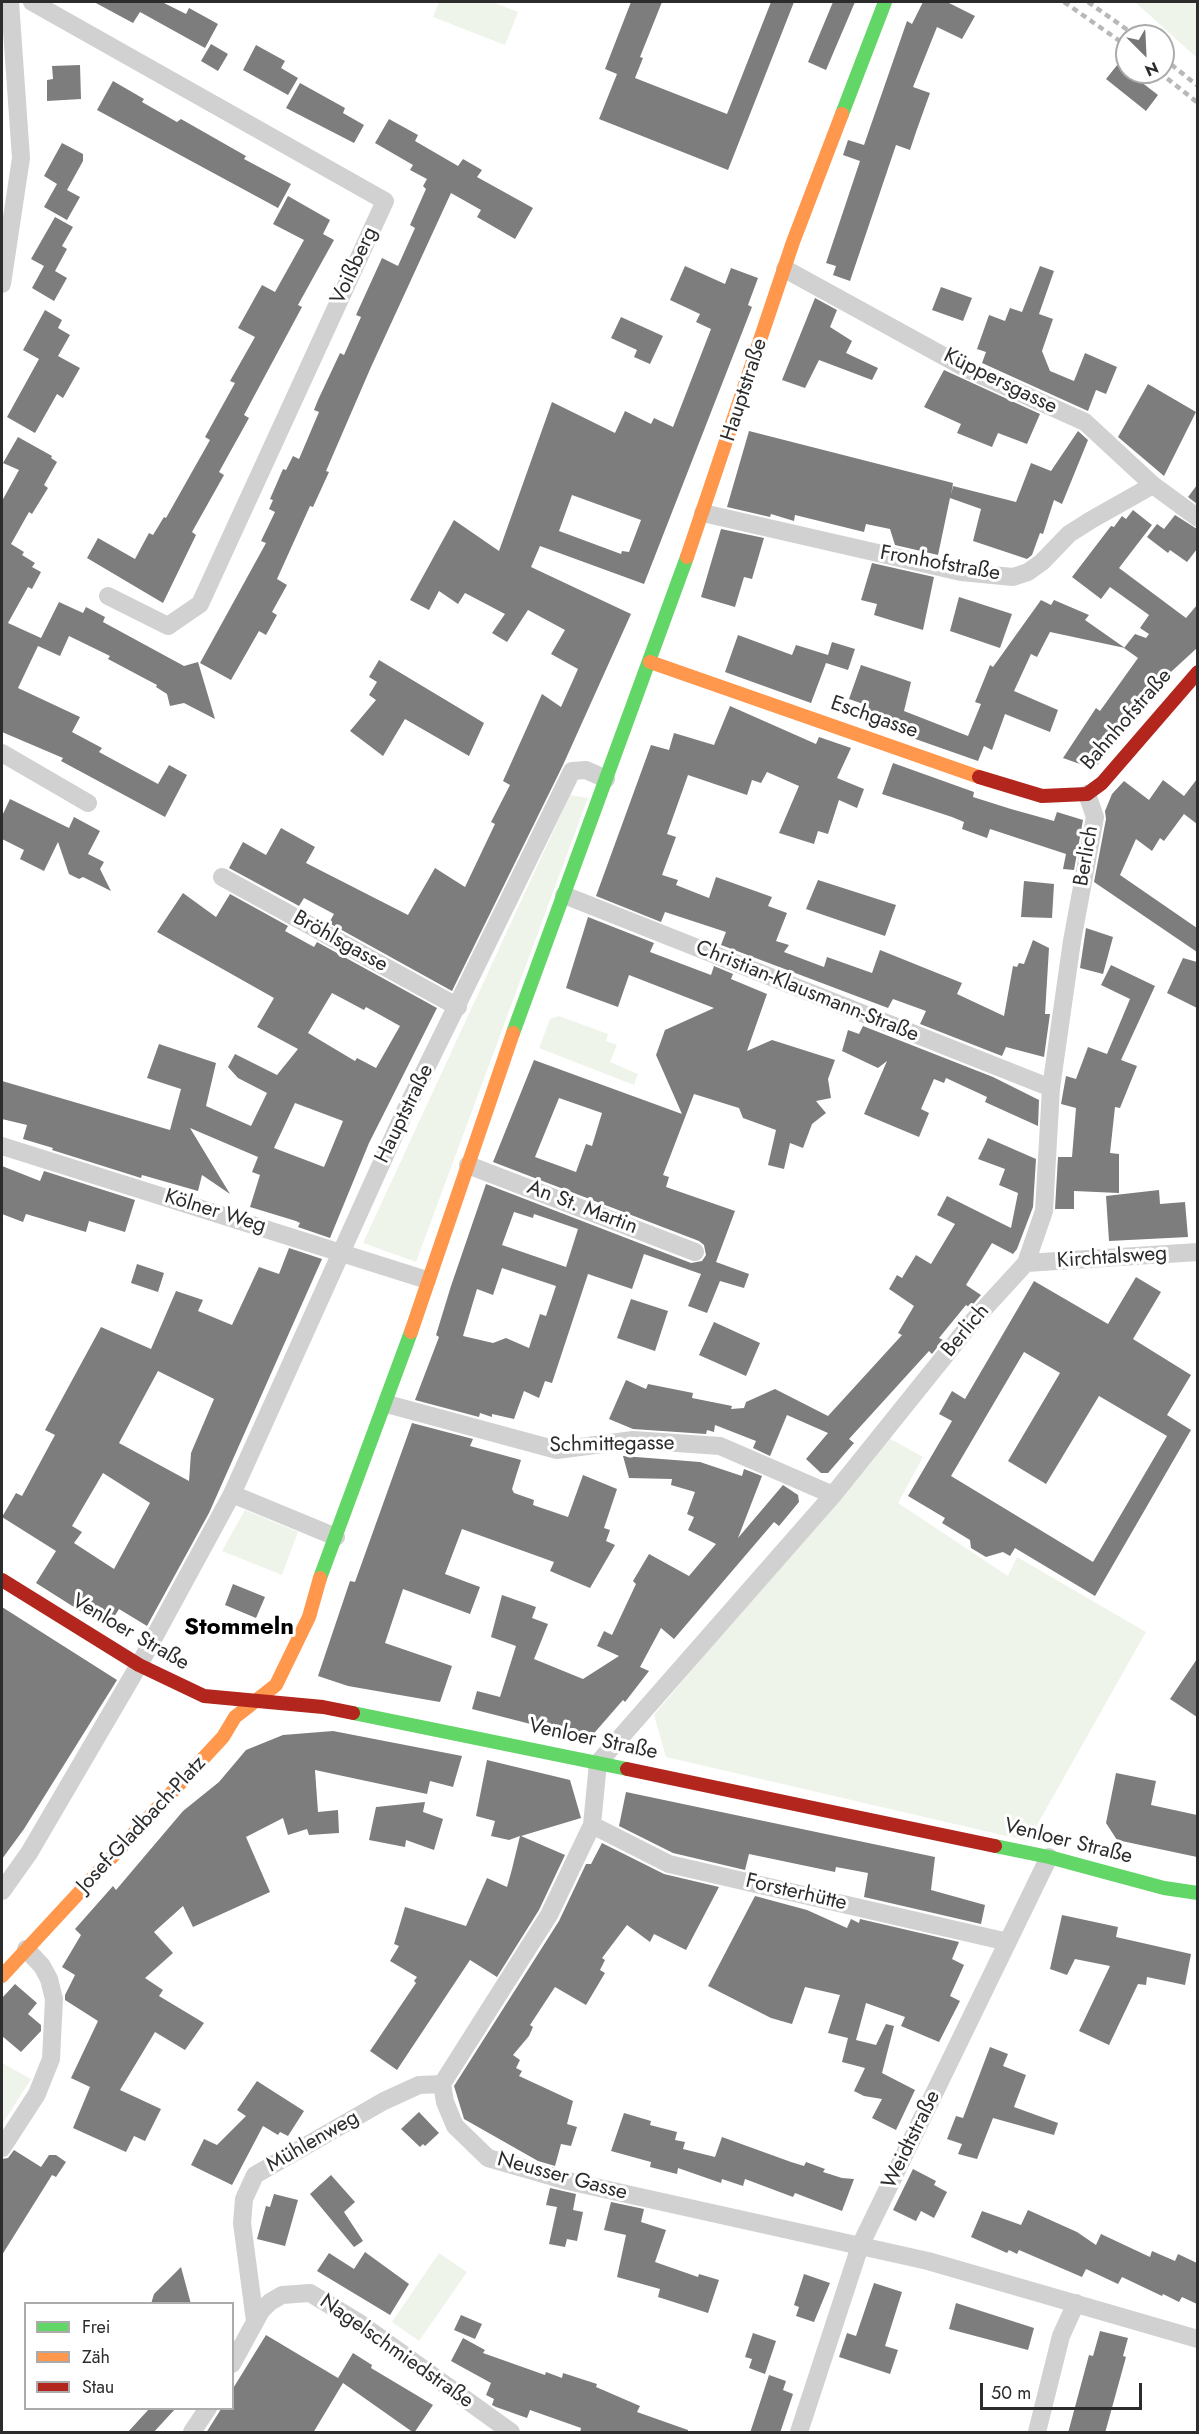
<!DOCTYPE html>
<html>
<head>
<meta charset="utf-8">
<style>
	body { margin:0 }
	#map { position:relative; width:1199px; height:2434px; overflow:hidden; background:#fff; font-family:Jost,sans-serif }
	canvas { display:block }
	.frame { position:absolute; inset:0; border:3px solid #2c2c2c; pointer-events:none }
	.legend { position:absolute; left:24px; top:2302px; width:210px; height:108px; box-sizing:border-box; background:#fff; border:2px solid #ababab; margin:0; padding:8px 10px; list-style:none; font-size:18px; color:#2c2c2c }
	.legend li { display:flex; align-items:center; gap:12px; height:30px }
	.legend b { width:30px; border:2px solid #ababab }
	.north { position:absolute; left:1115px; top:24px; width:60px; height:60px; box-sizing:border-box; background:#fff; border:2px solid #ababab; border-radius:50%; rotate:156deg; font-size:16px; font-weight:700; line-height:24px; text-align:center; color:#2c2c2c }
	.north::after { content:''; display:block; margin:auto; width:21px; height:27px; background:#767676; clip-path:polygon(50% 0,100% 100%,50% 72%,0 100%) }
	.scale { position:absolute; left:980px; top:2383px; width:162px; height:27px; box-sizing:border-box; border:3px solid #2c2c2c; border-top:0; padding-left:8px; font-size:18px; line-height:21px; white-space:nowrap; color:#2c2c2c; -webkit-text-stroke:4px #fff; paint-order:stroke }
</style>
</head>
<body>
<div id="map">
<canvas width="1199" height="2434"></canvas>
<div class="frame"></div>
<ul class="legend">
<li><b style="height:8px;background:#63d668"></b>Frei</li>
<li><b style="height:8px;background:#ff974d"></b>Zäh</li>
<li><b style="height:8px;background:#b3261e"></b>Stau</li>
</ul>
<div class="north">N</div>
<div class="scale">50 m</div>
</div>
<script>
const c = document.querySelector('canvas').getContext('2d');
c.lineJoin = 'round';
function fillPath(path, color) {
  c.fillStyle = color;
  c.fill(path, 'evenodd');
}
function shape(rows) {
  const path = new Path2D();
  for (const r of rows) {
    path.moveTo(r[0], r[1]);
    for (let i = 2; i < r.length; i += 2) path.lineTo(r[i], r[i + 1]);
  }
  return path;
}
function trace(path, color, width, dash) {
  c.strokeStyle = color;
  c.lineWidth = width;
  c.lineCap = dash ? 'butt' : 'round';
  c.setLineDash(dash || []);
  c.stroke(path);
}
function write(font, color, halo, rows, align = 'center') {
  c.font = font + ' Jost,sans-serif';
  c.lineWidth = 6;
  c.setLineDash([]);
  c.textBaseline = 'middle';
  c.strokeStyle = halo;
  c.fillStyle = color;
  for (const [text, x, y, turn = 0] of rows) {
    c.save();
    c.translate(x, y);
    c.rotate((+turn || 0) * Math.PI / 180);
    c.textAlign = isNaN(turn) ? turn : align;
    if (halo) c.strokeText(text, 0, 0);
    c.fillText(text, 0, 0);
    c.restore();
  }
}
const green = shape([
	[439,2,492,2,518,12,505,45,433,17],
	[1135,2,1197,2,1197,58],
	[570,795,588,798,416,1262,363,1243],
	[559,1016,608,1034,606,1041,617,1045,610,1062,638,1074,634,1085,539,1048,550,1019],
	[887,1437,923,1457,898,1503,1008,1576,1017,1557,1146,1632,1028,1841,666,1757,654,1715],
	[245,1510,298,1532,282,1575,222,1551],
	[2,2063,31,2079,3,2123,2,2122],
	[439,2253,467,2272,419,2341,392,2322]
]);
const building = shape([
	[94,2,162,2,186,14,189,8,218,24,205,48,140,12,133,23],
	[631,2,662,2,640,57,643,58,635,78,727,114,771,2,794,2,728,170,599,119,617,74,605,69],
	[833,2,855,2,826,70,808,62],
	[923,2,947,2,975,16,962,39,937,27,913,87,930,93,916,132,910,150,896,145,850,281,833,275,836,266,826,263,860,161,843,155,848,140,864,145,907,21,912,24],
	[211,44,228,54,218,71,201,61],
	[256,45,285,61,281,68,298,78,288,95,243,70],
	[1118,64,1158,95,1146,111,1106,79],
	[80,65,81,99,47,101,47,80,53,79,52,66],
	[113,81,144,99,142,102,177,122,181,119,246,156,244,159,291,184,278,208,97,110],
	[300,83,345,108,343,113,364,125,354,143,286,108],
	[389,119,418,135,415,141,458,166,463,159,482,170,477,177,533,208,515,239,477,217,481,210,451,193,371,367,326,471,329,472,313,507,310,506,277,579,287,585,272,612,277,615,266,635,259,631,231,680,200,663,266,543,261,541,275,512,269,509,273,500,270,499,283,469,286,470,293,456,299,459,319,412,314,410,318,400,340,353,344,355,361,317,356,315,382,258,398,266,415,228,410,225,426,189,423,186,427,179,410,170,413,165,375,143],
	[62,143,83,154,83,161,67,190,80,197,67,220,44,207,57,184,44,176],
	[288,196,330,220,323,234,334,240,298,305,302,307,244,415,249,418,219,472,224,475,192,532,196,535,163,603,87,558,98,538,135,559,149,533,153,535,164,517,166,518,210,440,205,437,235,383,230,381,255,337,238,328,262,285,275,292,304,240,273,224],
	[55,217,73,227,62,246,67,249,55,271,67,278,54,301,32,288,44,266,31,259],
	[685,266,725,284,731,268,758,278,748,305,752,307,644,584,540,546,531,567,631,614,563,765,452,991,329,923,334,914,304,898,299,906,229,868,243,842,266,855,281,828,315,847,306,863,408,915,435,868,465,887,495,824,491,822,510,785,503,781,542,694,561,707,578,669,551,654,565,630,528,610,507,642,492,633,505,614,465,593,458,604,439,591,429,610,410,600,454,520,499,551,552,402,615,433,625,411,651,424,654,418,673,427,711,329,696,322,700,314,670,300],
	[572,495,641,520,629,552,622,551,621,554,559,531],
	[1040,266,1054,271,1039,314,1053,319,1042,351,1050,371,1074,381,1085,353,1117,367,1106,394,1096,390,1088,411,982,363,986,352,977,349,989,315,1005,321,1010,308,1022,312],
	[941,287,972,298,963,321,932,310],
	[815,298,837,310,830,327,852,341,846,353,878,368,872,380,819,360,805,388,782,380],
	[45,310,62,320,58,328,70,335,58,356,80,368,63,398,57,394,35,433,7,417,39,359,23,350],
	[621,317,663,336,650,364,634,357,637,350,611,338],
	[944,370,1040,414,1027,444,998,433,992,447,957,433,961,424,924,407],
	[1148,384,1196,412,1164,476,1118,437],
	[749,431,953,483,951,495,953,486,1016,502,1031,463,1051,471,1078,431,1088,440,1062,504,1054,500,1043,534,1040,533,1032,555,1027,559,973,541,981,509,950,498,938,555,895,545,890,529,866,524,864,532,795,515,794,521,771,514,770,517,727,507],
	[18,437,52,456,51,458,57,462,44,485,48,488,32,514,29,512,11,544,24,552,22,555,35,563,32,567,41,572,32,589,28,587,8,623,41,638,59,602,83,613,86,607,105,617,103,622,184,666,198,662,215,719,184,703,170,706,167,694,156,687,157,685,108,659,110,656,69,636,60,656,38,646,18,688,80,717,72,732,102,748,99,752,158,784,169,765,187,775,165,817,61,761,63,758,2,732,2,501,19,470,3,463],
	[1197,485,1197,504,1188,497],
	[1133,510,1152,525,1119,568,1186,618,1197,605,1197,648,1160,682,1121,738,1094,769,1063,758,1096,708,1100,711,1138,658,1124,648,1135,634,1146,638,1149,634,1140,628,1149,615,1110,587,1101,599,1072,577,1111,526,1114,527,1122,516,1126,519],
	[1175,515,1197,529,1197,549,1187,562,1170,550,1168,553,1147,537,1157,524,1164,529],
	[721,529,764,538,752,579,744,577,735,607,701,597],
	[872,563,934,577,923,630,874,615,877,604,861,600],
	[959,597,1012,614,1000,648,950,631],
	[1041,600,1051,605,1054,600,1089,615,1085,620,1125,648,1050,632,1037,657,1031,654,1014,691,1058,710,1050,732,1005,714,992,750,984,746,978,761,864,721,869,706,849,699,861,665,894,676,911,682,904,711,968,736,981,704,975,702,990,665,993,667],
	[738,635,792,655,796,645,828,655,832,642,855,649,848,670,826,663,811,703,725,672],
	[379,660,484,723,469,756,405,719,383,756,350,731,376,700,369,695,377,682,369,677],
	[730,706,816,744,819,737,851,748,837,778,864,789,857,808,839,800,828,834,818,831,814,844,779,833,799,786,767,772,761,783,752,780,747,795,688,775,667,834,676,837,662,875,678,880,676,885,709,898,716,877,772,897,768,906,787,913,776,941,789,945,784,952,824,967,827,957,872,973,880,950,962,983,957,994,1004,1016,1013,966,1017,967,1019,963,1024,964,1033,940,1049,948,1045,1014,1050,1014,1044,1057,1006,1047,1002,1056,920,1024,926,1011,893,999,888,1008,721,945,726,932,665,912,661,922,596,896,651,745,669,750,674,733,714,745],
	[893,763,974,792,973,797,1011,809,1054,821,1057,812,1083,820,1074,870,1063,869,1066,854,990,829,987,838,962,829,964,822,952,817,882,794],
	[1197,779,1197,824,1184,814,1164,841,1160,838,1152,851,1136,839,1120,875,1197,928,1197,952,1094,882,1106,819,1105,811,1112,794,1124,781,1149,800,1163,780,1184,796],
	[10,799,69,828,74,817,100,831,88,854,104,862,100,869,111,891,83,877,79,879,69,874,58,842,44,871,20,859,24,850,2,839,2,816],
	[818,880,896,905,885,936,806,909],
	[1024,881,1054,884,1052,918,1021,917],
	[183,893,216,917,230,894,288,926,285,931,314,947,317,942,437,1008,369,1143,330,1238,298,1227,300,1223,296,1221,250,1207,260,1175,252,1172,258,1157,190,1128,230,1194,202,1175,198,1191,142,1175,141,1178,52,1150,53,1148,23,1139,27,1125,2,1119,2,1081,170,1130,181,1089,147,1078,159,1044,216,1063,206,1106,251,1126,267,1093,238,1078,228,1067,235,1054,277,1075,298,1049,257,1027,274,998,157,932],
	[332,993,364,1010,366,1007,400,1026,376,1068,357,1058,355,1061,308,1033],
	[295,1103,343,1121,324,1167,274,1148],
	[588,917,654,943,650,952,711,975,714,966,733,974,731,979,767,994,747,1051,772,1040,835,1060,828,1079,831,1098,816,1101,826,1113,812,1124,803,1148,790,1143,784,1169,768,1165,776,1130,743,1118,739,1108,694,1094,663,1175,669,1177,666,1187,735,1211,716,1262,749,1274,744,1288,720,1281,707,1313,688,1306,701,1274,644,1254,632,1289,588,1274,552,1383,545,1381,539,1398,524,1391,514,1419,492,1414,492,1417,480,1413,479,1417,415,1400,439,1337,436,1335,451,1286,486,1184,691,1263,702,1261,706,1255,704,1245,699,1241,493,1162,534,1060,682,1114,656,1055,665,1030,714,1008,629,975,618,1007,566,988],
	[559,1098,602,1113,592,1146,586,1144,576,1172,535,1157],
	[514,1212,533,1218,534,1214,578,1229,566,1267,502,1245],
	[502,1268,556,1286,546,1316,540,1314,529,1348,506,1338,493,1343,463,1336,477,1289,493,1295],
	[1086,928,1113,937,1103,974,1080,968],
	[1183,958,1197,962,1197,1008,1167,993],
	[1111,965,1155,986,1121,1060,1137,1066,1120,1108,1115,1107,1110,1153,1119,1154,1119,1193,1074,1191,1074,1209,1055,1209,1058,1157,1072,1157,1076,1108,1061,1104,1066,1076,1076,1079,1088,1047,1107,1054,1130,999,1101,985],
	[863,1026,993,1077,1039,1100,1038,1126,985,1102,987,1097,946,1078,944,1083,934,1079,921,1109,929,1113,919,1137,864,1114,887,1061,878,1068,842,1051,848,1030,859,1034],
	[988,1138,1036,1159,1033,1207,1017,1249,1013,1254,992,1243,966,1285,981,1295,970,1308,966,1305,939,1338,943,1340,932,1354,929,1351,849,1439,854,1443,828,1473,821,1473,806,1459,828,1433,787,1415,770,1456,753,1448,756,1441,715,1425,714,1432,707,1430,706,1434,633,1429,609,1419,626,1380,646,1389,648,1384,693,1393,692,1398,732,1406,731,1409,744,1408,746,1402,775,1389,828,1416,902,1335,898,1333,914,1306,889,1289,897,1275,902,1278,916,1255,931,1264,955,1224,937,1215,947,1196,1011,1228,1018,1193,999,1185,1005,1169,978,1159],
	[2,1166,40,1181,44,1171,135,1200,125,1232,89,1221,86,1232,26,1214,23,1222,2,1214],
	[1159,1190,1160,1204,1185,1202,1188,1237,1109,1241,1106,1196],
	[289,1248,322,1259,209,1513,147,1626,119,1609,107,1628,36,1583,56,1551,2,1517,16,1493,22,1496,55,1435,45,1430,101,1327,151,1349,176,1291,203,1300,198,1311,232,1325,259,1267,279,1274],
	[158,1371,214,1399,191,1453,189,1481,119,1443],
	[103,1473,150,1503,114,1569,74,1543,82,1532,72,1526],
	[137,1264,164,1273,158,1292,131,1283],
	[1136,1277,1161,1292,1133,1339,1191,1375,1167,1415,1191,1430,1095,1596,1015,1548,1010,1556,1003,1552,986,1557,971,1548,970,1540,942,1523,945,1518,908,1496,952,1421,939,1414,952,1391,965,1399,1034,1281,1108,1324],
	[1024,1352,1060,1373,1008,1461,1046,1484,1099,1396,1167,1436,1093,1562,951,1476],
	[631,1299,668,1311,655,1351,617,1338],
	[714,1322,760,1343,746,1376,699,1355],
	[412,1423,473,1439,470,1446,521,1460,512,1489,514,1493,534,1500,533,1505,568,1517,583,1475,617,1489,604,1528,610,1530,606,1541,615,1545,590,1588,550,1571,554,1562,462,1529,445,1574,480,1587,470,1614,403,1589,385,1643,452,1666,440,1702,348,1686,318,1676,350,1581,355,1582],
	[623,1456,700,1462,742,1476,744,1469,762,1476,738,1538,783,1485,798,1495,799,1502,779,1526,774,1522,674,1639,661,1628,640,1667,649,1671,625,1702,623,1700,589,1739,472,1709,477,1691,500,1697,516,1646,491,1637,502,1595,536,1607,532,1618,548,1624,534,1659,583,1679,619,1656,597,1646,604,1631,612,1635,636,1584,633,1581,649,1554,689,1576,716,1544,688,1530,694,1517,687,1514,695,1492,671,1485,672,1479,629,1478],
	[233,1584,265,1597,256,1618,225,1605],
	[2,1607,117,1680,24,1829,2,1859],
	[1197,1659,1197,1717,1170,1699],
	[333,1731,462,1756,453,1787,430,1781,427,1794,315,1770,318,1812,338,1810,339,1833,309,1835,307,1829,288,1835,283,1818,246,1837,270,1892,193,1927,183,1906,154,1932,173,1953,145,1978,163,1990,159,1996,204,2023,185,2050,155,2032,120,2090,161,2109,145,2141,134,2136,126,2152,73,2128,90,2087,71,2078,98,2021,65,2000,65,1995,75,1975,62,1967,81,1935,75,1929,113,1886,116,1890,183,1811,219,1782,246,1750,283,1735],
	[487,1760,570,1780,581,1818,521,1836,565,1855,539,1910,497,1977,470,1960,397,2070,370,2051,416,1983,414,1981,417,1977,390,1961,399,1946,394,1944,405,1907,466,1926,487,1878,507,1887,512,1869,520,1836,509,1840,491,1836,495,1821,476,1816],
	[1116,1773,1156,1781,1151,1805,1197,1815,1197,1857,1117,1840,1106,1823],
	[626,1792,935,1857,931,1890,985,1905,981,1924,864,1897,868,1873,836,1867,835,1872,749,1854,745,1870,673,1853,619,1826],
	[425,1802,423,1812,443,1819,434,1850,406,1840,405,1847,369,1840,376,1807],
	[602,1843,664,1874,719,1887,686,1950,654,1934,650,1942,627,1925,602,1958,605,1960,600,1970,605,1973,586,2005,555,1987,530,2025,533,2027,529,2036,513,2055,520,2060,516,2068,522,2071,519,2076,573,2101,567,2124,577,2127,571,2146,561,2144,555,2166,538,2161,464,2119,454,2086,559,1921,586,1864,591,1864],
	[755,1896,807,1910,847,1928,851,1919,859,1923,860,1919,959,1942,952,1959,964,1965,950,1996,960,2001,939,2042,901,2026,905,2017,866,2003,856,2040,876,2045,886,2024,894,2026,882,2073,915,2090,896,2130,872,2118,882,2099,864,2096,854,2091,865,2068,842,2062,848,2038,828,2033,840,1995,805,1987,792,2024,771,2018,708,1986],
	[1062,1915,1118,1927,1116,1937,1191,1954,1185,1985,1147,1977,1146,1985,1138,1984,1109,2045,1079,2031,1110,1966,1075,1959,1067,1975,1050,1969],
	[15,1984,37,2003,28,2014,41,2025,41,2031,21,2052,2,2036,2,1998],
	[990,2047,1008,2054,1003,2066,1026,2075,1014,2107,1058,2123,1054,2135,993,2118,977,2159,958,2154,962,2144,947,2139,956,2116,963,2118],
	[257,2081,304,2111,288,2136,280,2132,278,2135,263,2126,232,2185,191,2165,204,2139,217,2145,246,2116,237,2110],
	[419,2112,439,2133,425,2146,423,2144,420,2147,401,2129],
	[624,2113,651,2121,650,2125,677,2132,675,2140,685,2142,683,2149,715,2157,722,2137,791,2162,804,2166,806,2162,825,2169,823,2172,842,2178,854,2179,842,2211,795,2193,793,2197,745,2179,743,2186,722,2179,721,2183,678,2168,677,2174,650,2167,651,2162,611,2151],
	[14,2150,41,2167,49,2155,56,2155,66,2162,56,2177,52,2175,2,2255,2,2159,8,2158],
	[913,2169,936,2181,934,2185,947,2192,934,2218,921,2211,916,2221,893,2210],
	[331,2175,355,2202,344,2212,363,2241,354,2247,310,2194],
	[550,2188,576,2194,573,2210,583,2212,577,2241,567,2239,565,2247,549,2244,557,2207,546,2205],
	[274,2194,298,2200,285,2246,257,2239,266,2206,270,2207],
	[611,2202,644,2209,641,2222,666,2230,655,2262,698,2277,699,2274,719,2280,708,2313,658,2297,660,2289,617,2277,626,2235,604,2230],
	[1028,2210,1077,2232,1096,2245,1101,2234,1150,2257,1152,2251,1175,2261,1178,2254,1197,2263,1197,2304,1182,2297,1179,2302,1163,2294,1162,2296,1122,2277,1118,2284,1086,2269,1082,2277,1019,2250,1017,2254,1009,2250,1007,2253,971,2237,982,2211,1021,2225],
	[365,2252,409,2284,390,2315,317,2271,329,2253,354,2269],
	[181,2267,191,2304,151,2304,154,2294],
	[804,2274,830,2283,814,2322,796,2316,799,2307,794,2305],
	[874,2283,902,2292,885,2346,898,2350,890,2374,839,2357,847,2333,856,2336],
	[956,2303,1034,2328,1028,2350,949,2329],
	[461,2315,482,2324,475,2339,454,2330],
	[1100,2331,1128,2338,1123,2356,1126,2357,1105,2433,1068,2433,1089,2355,1093,2356],
	[753,2333,776,2341,765,2374,749,2368,752,2359,745,2357],
	[266,2335,338,2378,353,2353,372,2365,371,2368,433,2405,414,2433,343,2383,313,2433,206,2433,221,2409,232,2409,232,2390],
	[463,2338,485,2350,483,2353,545,2375,546,2372,562,2378,563,2373,597,2384,596,2387,640,2406,637,2412,688,2430,688,2433,580,2433,581,2428,530,2410,527,2418,496,2407,492,2405,494,2399,486,2395,491,2383,451,2361],
	[769,2375,786,2381,783,2390,793,2394,780,2433,750,2433],
	[149,2409,175,2409,153,2433,127,2433]
]);
const street = shape([
	[32,2,385,201,200,604,168,626,108,596],
	[785,269,969,370,1085,422,1153,485,1198,518],
	[2,284,21,158,10,2],
	[703,513,961,572,1013,577,1028,572,1042,562,1069,534,1091,520,1153,485],
	[2,753,88,803],
	[1087,794,1095,817,1072,941,1051,1088,1044,1211,1026,1263,972,1322,833,1495,598,1763,592,1825,549,1915,442,2084,445,2102,455,2126,488,2158,568,2181,928,2261,1198,2339],
	[222,877,458,1007],
	[564,895,1051,1088],
	[2,1146,427,1280],
	[468,1165,695,1252],
	[1026,1263,1198,1252],
	[387,1404,557,1450,633,1440,720,1446,833,1495],
	[232,1494,336,1537],
	[592,1825,669,1864,1008,1942],
	[2,1891,29,1853,139,1665,232,1494,406,1109,572,771,586,770,606,779],
	[2,2148,37,2094,51,2059,54,1999,49,1979,42,1966,26,1949],
	[255,2321,242,2223,244,2199,255,2175,384,2101,419,2085,442,2084],
	[232,2364,261,2311,270,2302,282,2295,310,2293,361,2324,511,2432],
	[192,2432,208,2408],
	[799,2432,860,2246,1049,1857],
	[1037,2432,1061,2336,1076,2303]
]);
const fast = shape([
	[842,114,885,2],
	[513,1033,687,557],
	[320,1578,411,1332],
	[353,1713,627,1769],
	[995,1846,1049,1857,1164,1888,1198,1893]
]);
const slow = shape([
	[687,557,793,242,842,114],
	[650,662,979,777],
	[411,1332,513,1033],
	[2,1976,223,1737,235,1717,276,1685,309,1617,320,1578]
]);
const jam = shape([
	[979,777,1042,796,1087,794,1102,783,1198,672],
	[2,1580,139,1665,204,1696,323,1707,353,1713],
	[627,1769,995,1846]
]);
const rail = shape([
	[1064,2,1127,46],
	[1088,2,1136,36],
	[1163,58,1198,86],
	[1159,72,1198,103]
]);
const streetNames = [
	["Voißberg",355,266,-65],
	["Küppersgasse",1000,382,26],
	["Hauptstraße",745,390,-72],
	["Fronhofstraße",940,564,10],
	["Eschgasse",874,718,19],
	["Bahnhofstraße",1127,720,-49],
	["Berlich",1087,856,-80],
	["Bröhlsgasse",340,942,29],
	["Christian-Klausmann-Straße",807,992,22],
	["Hauptstraße",405,1114,-64],
	["An St. Martin",582,1208,21],
	["Kölner Weg",215,1212,17],
	["Kirchtalsweg",1112,1258,-4],
	["Berlich",966,1331,-50],
	["Schmittegasse",612,1445,-1],
	["Venloer Straße",130,1633,30],
	["Venloer Straße",593,1740,12],
	["Josef-Gladbach-Platz",142,1825,-47],
	["Venloer Straße",1068,1842,14],
	["Forsterhütte",796,1893,13],
	["Weidtstraße",912,2140,-64],
	["Mühlenweg",313,2142,-30],
	["Neusser Gasse",562,2177,15],
	["Nagelschmiedstraße",396,2352,35]
];
const quarterNames = [
	["Stommeln",239,1628]
];
fillPath(green, '#eff4ea');
fillPath(building, '#7d7d7d');
trace(street, '#d1d1d1', 18);
trace(fast, '#63d668', 14);
trace(slow, '#ff974d', 14);
trace(jam, '#b3261e', 14);
trace(rail, '#b8b8b8', 4.5, [6, 4.5]);
write('21px', '#2c2c2c', '#fff', streetNames);
write('bold 24px', '#000', '#fff', quarterNames);
</script>
</body>
</html>
